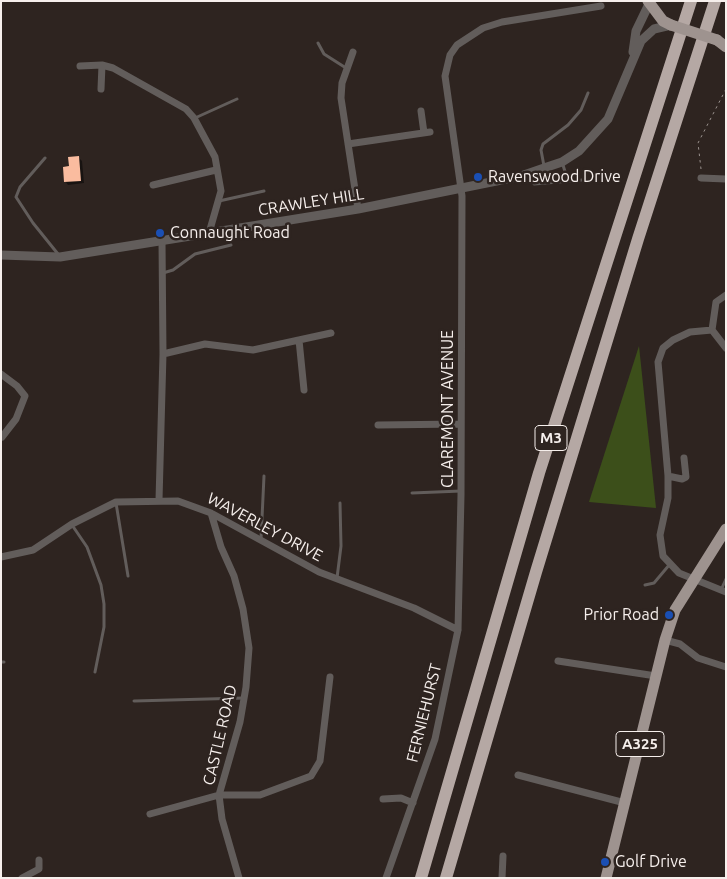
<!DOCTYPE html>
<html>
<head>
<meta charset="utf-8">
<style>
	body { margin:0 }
	#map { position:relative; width:727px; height:879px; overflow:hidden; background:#2e2420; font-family:Ubuntu,sans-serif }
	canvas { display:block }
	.frame { position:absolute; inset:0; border:2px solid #f6efec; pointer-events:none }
</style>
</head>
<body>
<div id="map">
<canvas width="727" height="879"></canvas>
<div class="frame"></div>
</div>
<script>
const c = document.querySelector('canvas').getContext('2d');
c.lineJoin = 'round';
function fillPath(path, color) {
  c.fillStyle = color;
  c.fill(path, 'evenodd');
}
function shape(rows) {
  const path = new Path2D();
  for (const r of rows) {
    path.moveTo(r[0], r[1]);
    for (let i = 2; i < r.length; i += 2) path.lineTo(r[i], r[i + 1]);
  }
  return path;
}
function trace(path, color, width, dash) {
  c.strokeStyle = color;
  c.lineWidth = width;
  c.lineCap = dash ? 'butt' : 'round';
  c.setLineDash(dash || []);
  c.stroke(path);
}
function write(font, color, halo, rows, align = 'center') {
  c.font = font + ' Ubuntu,sans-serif';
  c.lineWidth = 5;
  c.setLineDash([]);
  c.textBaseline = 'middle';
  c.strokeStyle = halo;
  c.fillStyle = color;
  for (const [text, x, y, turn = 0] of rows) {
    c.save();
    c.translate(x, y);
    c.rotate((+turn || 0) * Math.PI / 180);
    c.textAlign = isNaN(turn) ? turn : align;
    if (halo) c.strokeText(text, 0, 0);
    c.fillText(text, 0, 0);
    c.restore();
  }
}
const green = shape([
	[639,346,656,508,589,502]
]);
const shadow = shape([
	[79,158,82,161,84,183,68,185,65,181,70,168]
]);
const building = shape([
	[79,156,81,181,64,182,63,167,69,166,68,157]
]);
const path = shape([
	[701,169,698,143,726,89]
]);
const service = shape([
	[318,43,324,54,346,68],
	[195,118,237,99],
	[45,158,20,187,16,197,33,223,58,254],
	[562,162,568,181],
	[544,166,541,150,543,144,568,125,581,110,588,93],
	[534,184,582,180],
	[219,201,264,191],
	[163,273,173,270,195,254,231,245],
	[412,493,461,491],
	[116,503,128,576],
	[72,525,87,547,101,585,104,604,104,627,95,672],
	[261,539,264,476],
	[337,578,341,546,340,503],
	[645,585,654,583,670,564],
	[721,590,726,579],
	[1,662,4,662],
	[134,701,244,698]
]);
const minor = shape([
	[353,52,342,83,341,98,358,209],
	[80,66,102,65,113,68,186,109,194,118,215,157,221,191,209,233],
	[101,89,102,65],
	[421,111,424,133],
	[348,144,430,132],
	[701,178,726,179],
	[153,185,216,170],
	[726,295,716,302,712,330,690,332,673,340,663,348,658,362,668,476,668,498,660,535,663,556,679,573,726,592],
	[712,330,726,348],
	[299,340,304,390],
	[163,354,205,344,253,350,331,333],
	[1,374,17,386,25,396,16,419,2,437],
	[378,425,461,424],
	[668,476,682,479,686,477,684,458],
	[159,500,163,354,162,241],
	[211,513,221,547,234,576,243,609,249,648,246,687,240,722,219,795,222,819,239,878],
	[1,557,33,550,72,524,116,502,178,501,211,513,319,572,414,608,458,630],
	[665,640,680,644,698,658,726,667],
	[558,661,656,676],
	[518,775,625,803],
	[383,799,401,798,413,803],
	[150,814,219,795,260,795,311,776,320,761,330,677],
	[22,878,39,869,39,860],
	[386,878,435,739,458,630,461,495,462,196,445,76,450,55,457,45,483,28,502,22,601,6],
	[502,878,503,856]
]);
const tertiary = shape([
	[633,52,636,31,649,4],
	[1,255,60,257,358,209,521,176,547,167,562,162,579,151,608,119,641,41,654,29,671,25]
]);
const primary = shape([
	[648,1,663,21,671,25],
	[717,40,726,47],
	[606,878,665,640,675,610,726,529]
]);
const motorway = shape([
	[421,878,539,473,691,1],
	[446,878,536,572,638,239,715,1]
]);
const primaryBridge = shape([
	[671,25,717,40]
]);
const markers = [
	[478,177,5,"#1a4fb4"],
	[160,233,5,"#1a4fb4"],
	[669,615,5,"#1a4fb4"],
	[605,862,5,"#1a4fb4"]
];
const shields = [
	[551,438,32],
	[640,744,48]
];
const shieldNames = [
	["M3",551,438],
	["A325",640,744]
];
const poiNames = [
	["Ravenswood Drive",488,177],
	["Connaught Road",170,233],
	["Prior Road",659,615,"right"],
	["Golf Drive",615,862]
];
const streetNames = [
	["CRAWLEY HILL",311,202,-9],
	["CLAREMONT AVENUE",448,409,-90],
	["WAVERLEY DRIVE",265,527,28],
	["FERNIEHURST",424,713,-76],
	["CASTLE ROAD",220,735,-77]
];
fillPath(green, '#3c4f1a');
fillPath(shadow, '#0007');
fillPath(building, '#fabc9f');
trace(path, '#9b938f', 1, [2.5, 4]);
trace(service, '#625d5b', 3);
trace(minor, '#625d5b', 7);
trace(tertiary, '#625d5b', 9);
trace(primary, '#9e938f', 11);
trace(motorway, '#b5a8a4', 12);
trace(primaryBridge, '#9e938f', 11);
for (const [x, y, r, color] of markers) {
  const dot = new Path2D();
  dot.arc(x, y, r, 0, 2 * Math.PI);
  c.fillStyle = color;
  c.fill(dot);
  trace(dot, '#2e2420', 2);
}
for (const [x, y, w] of shields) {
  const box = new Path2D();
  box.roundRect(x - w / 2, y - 12.5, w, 25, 4);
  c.fillStyle = '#2e2420';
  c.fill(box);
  trace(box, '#f6efec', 1);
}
write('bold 15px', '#f6efec', null, shieldNames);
write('16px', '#f6efec', '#2e2420', poiNames, 'left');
write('16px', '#f6efec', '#2e2420', streetNames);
</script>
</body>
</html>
